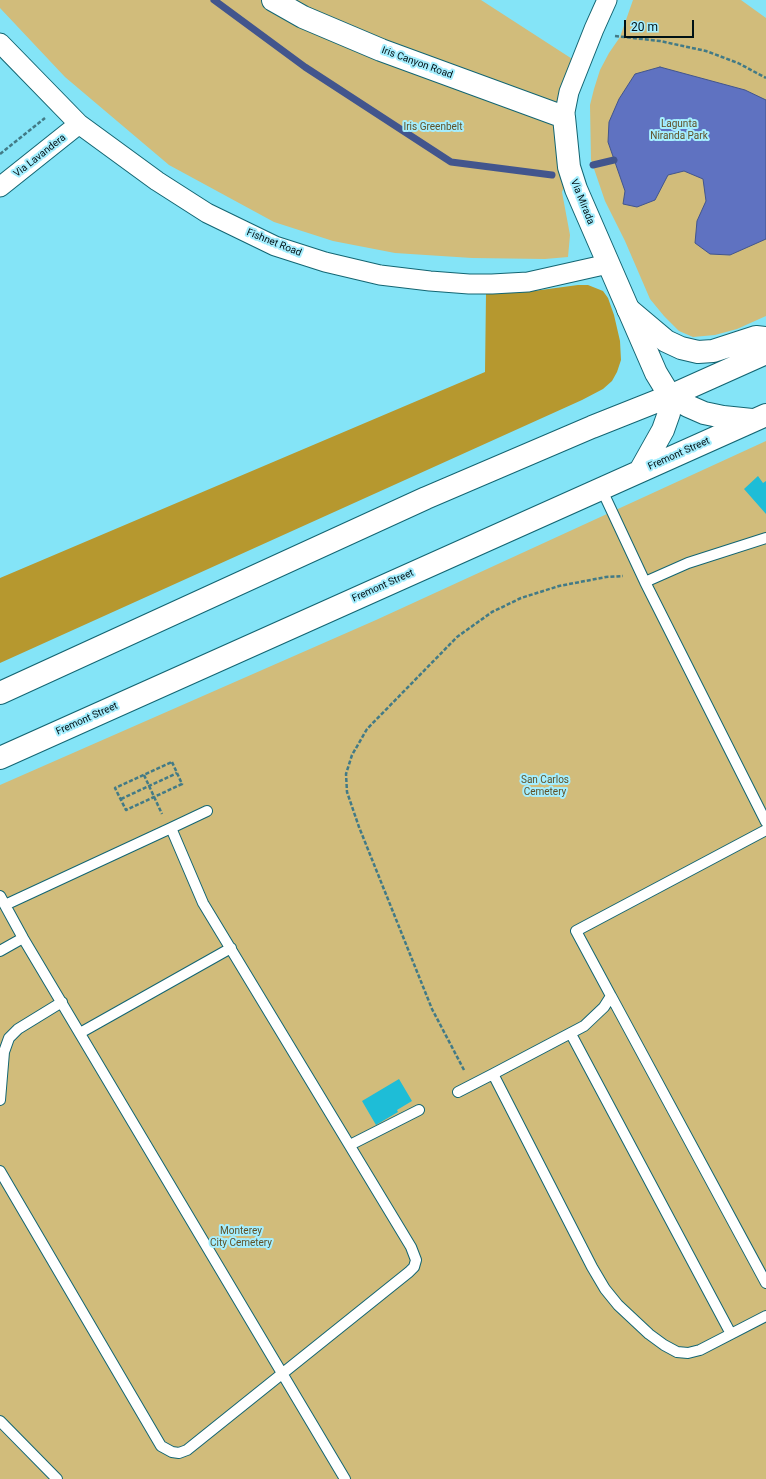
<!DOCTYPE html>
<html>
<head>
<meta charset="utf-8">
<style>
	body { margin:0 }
	#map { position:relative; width:766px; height:1479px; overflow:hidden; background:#84e4f7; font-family:Roboto,sans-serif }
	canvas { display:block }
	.scale { position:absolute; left:624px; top:20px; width:70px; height:18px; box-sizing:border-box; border:2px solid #001115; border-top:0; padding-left:5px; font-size:12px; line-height:14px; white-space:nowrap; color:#001115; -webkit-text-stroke:3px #a5eefe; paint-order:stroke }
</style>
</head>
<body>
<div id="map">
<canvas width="766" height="1479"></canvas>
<div class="scale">20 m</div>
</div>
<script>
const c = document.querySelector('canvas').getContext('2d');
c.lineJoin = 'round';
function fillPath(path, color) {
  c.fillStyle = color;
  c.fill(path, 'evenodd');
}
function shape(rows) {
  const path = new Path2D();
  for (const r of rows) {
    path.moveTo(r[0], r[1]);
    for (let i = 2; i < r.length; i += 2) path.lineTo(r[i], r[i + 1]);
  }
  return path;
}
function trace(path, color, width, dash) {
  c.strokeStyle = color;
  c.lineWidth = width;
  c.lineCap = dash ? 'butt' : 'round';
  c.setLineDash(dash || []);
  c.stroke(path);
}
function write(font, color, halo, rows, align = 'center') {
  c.font = font + ' Roboto,sans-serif';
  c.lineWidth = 4;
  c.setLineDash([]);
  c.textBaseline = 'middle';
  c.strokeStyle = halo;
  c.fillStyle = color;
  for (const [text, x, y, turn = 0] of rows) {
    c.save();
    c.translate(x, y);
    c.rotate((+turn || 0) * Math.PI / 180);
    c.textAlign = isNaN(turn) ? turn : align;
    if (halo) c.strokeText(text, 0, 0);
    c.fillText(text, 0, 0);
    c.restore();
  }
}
const green = shape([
	[0,0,481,0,580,64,569,92,570,172,562,192,570,235,568,257,545,259,472,258,395,253,333,241,274,222,169,165,65,77,0,8],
	[633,0,741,0,766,18,766,316,737,329,715,335,693,337,679,331,664,316,650,299,625,241,605,201,591,160,590,105,594,89,600,70,609,53,620,37],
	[766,441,766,1479,0,1479,0,785,376,620]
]);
const forest = shape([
	[578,285,588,285,603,291,608,298,614,315,620,341,621,360,617,372,612,381,603,389,582,400,0,663,0,578,485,372,486,294,526,292]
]);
const water = shape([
	[660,67,745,90,766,100,766,239,730,255,710,254,695,243,697,221,706,201,703,179,684,171,668,175,655,200,637,207,623,204,625,191,608,142,609,122,619,99,635,74,660,67]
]);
const stream = shape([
	[214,0,305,67,451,162,552,175],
	[593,165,614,160]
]);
const building = shape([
	[758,476,763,483,766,481,766,514,744,489],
	[399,1079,412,1101,397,1110,398,1112,376,1125,362,1101]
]);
const path = shape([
	[615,36,660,41,706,51,738,63,766,78],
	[0,154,45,118],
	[172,762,182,784,126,810,115,788,172,762],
	[144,775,162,814],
	[121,799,177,773],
	[464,1070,432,1009,359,827,347,792,346,774,352,755,367,729,457,637,492,612,521,598,559,586,606,577,623,576]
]);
const lane = shape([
	[601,488,645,582,766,822],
	[645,582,688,563,766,538],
	[171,828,207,811],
	[766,830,576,931,611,996,604,1007,584,1026,493,1074,592,1267,605,1289,618,1305,649,1334,664,1345,677,1352,688,1353,700,1350,766,1316],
	[0,896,23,938,345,1479],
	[0,951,23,938],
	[611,996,766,1283],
	[80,1033,231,948],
	[571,1034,731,1334],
	[458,1092,493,1074],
	[0,1100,4,1052,9,1038,18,1029,62,1002],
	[350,1145,419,1110],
	[0,1171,161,1446,172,1452,179,1453,187,1450,409,1272,414,1267,416,1260,411,1247,203,903,171,828,5,905],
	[0,1421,57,1479]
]);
const street = shape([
	[0,43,79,124,157,181,207,213,275,246,325,262,380,275,430,281,469,284,492,284,528,282,608,264],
	[564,117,569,92,594,29,607,0],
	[0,187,79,124]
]);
const secondary = shape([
	[273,0,303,17,381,50,564,117,569,167,576,189,656,373,670,396]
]);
const primary = shape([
	[628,309,666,341,681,348,698,352,713,351,756,337,766,338],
	[670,396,688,406,704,413,723,417,752,420],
	[640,471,663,430,669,413,670,396],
	[0,693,426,498,592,427,670,396,766,353],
	[0,758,766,415]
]);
const streetNames = [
	["Iris Canyon Road",417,63,20],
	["Via Lavandera",40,156,-38],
	["Via Mirada",582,202,68],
	["Fishnet Road",274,243,22],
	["Fremont Street",679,454,-24],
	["Fremont Street",383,586,-24],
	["Fremont Street",87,719,-24]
];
const parkNames = [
	["Lagunta",679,124],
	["Niranda Park",679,136],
	["Iris Greenbelt",433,127],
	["San Carlos",545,780],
	["Cemetery",545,792],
	["Monterey",241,1231],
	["City Cemetery",241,1243]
];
fillPath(green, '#d1bc7b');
fillPath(forest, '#b6982f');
fillPath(water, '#5f72c1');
trace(water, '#42558d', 1);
trace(stream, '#42558d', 7);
fillPath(building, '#1ebdd7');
trace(lane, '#136572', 12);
trace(street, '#136572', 21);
trace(secondary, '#136572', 24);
trace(primary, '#136572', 24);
trace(path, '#427a86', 2.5, [4, 2]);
trace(lane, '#fff', 10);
trace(street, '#fff', 19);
trace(secondary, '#fff', 22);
trace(primary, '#fff', 22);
write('10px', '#001115', '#a5eefe', streetNames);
write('10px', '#5f5128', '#a5eefe', parkNames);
</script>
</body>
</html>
